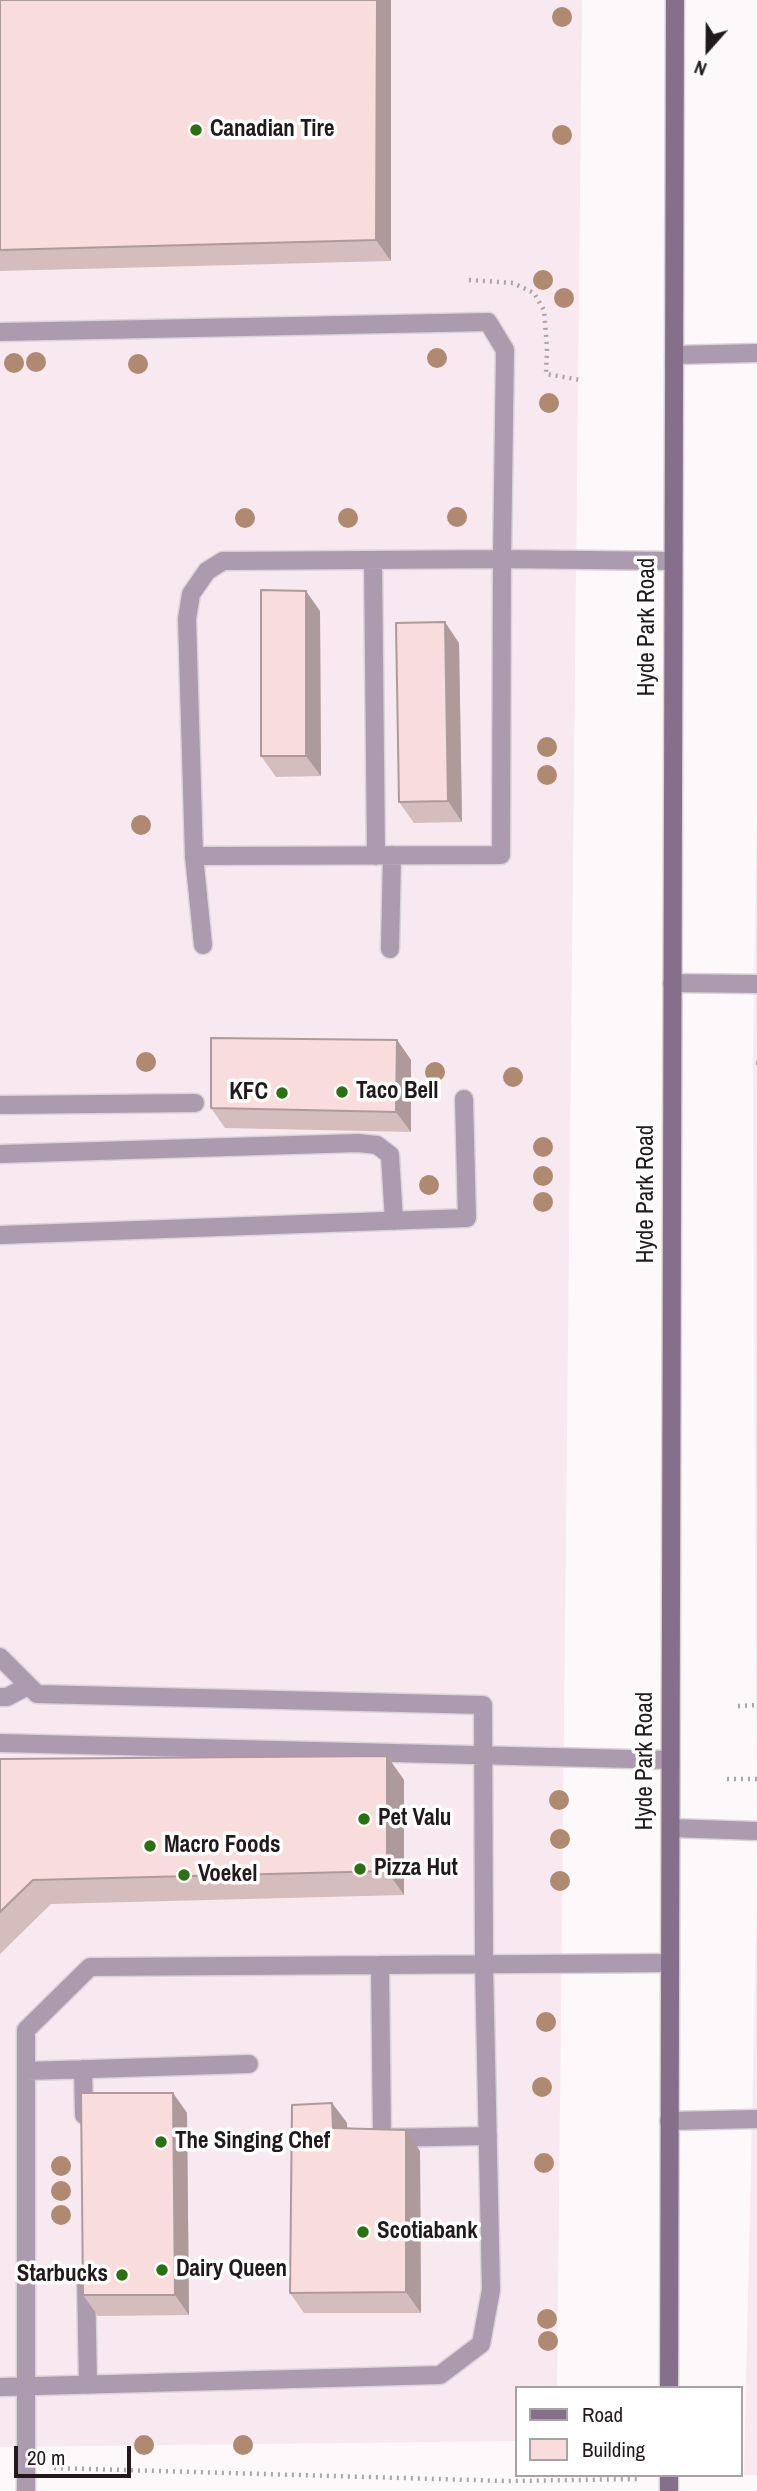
<!DOCTYPE html>
<html>
<head>
<meta charset="utf-8">
<style>
	body { margin:0 }
	#map { position:relative; width:757px; height:2491px; overflow:hidden; background:#fdf8fa; font-family:"Archivo Narrow",sans-serif }
	canvas { display:block }
	.legend { position:absolute; left:515px; top:2386px; width:228px; height:91px; box-sizing:border-box; background:#fff; border:2px solid #a7a3a5; margin:0; padding:9px 12px; list-style:none; font-size:21px; color:#22191d }
	.legend li { display:flex; align-items:center; gap:14px; height:35px }
	.legend b { width:35px; border:2px solid #a7a3a5 }
	.north { position:absolute; left:673px; top:14px; width:70px; height:70px; -webkit-text-stroke:5px #fff; paint-order:stroke; rotate:201deg; font-size:19px; font-weight:700; line-height:28px; text-align:center; color:#22191d }
	.north::after { content:''; display:block; margin:auto; width:24px; height:32px; background:#22191d; clip-path:polygon(50% 0,100% 100%,50% 72%,0 100%) }
	.scale { position:absolute; left:14px; top:2446px; width:117px; height:32px; box-sizing:border-box; border:4px solid #22191d; border-top:0; padding-left:9px; font-size:21px; line-height:24px; white-space:nowrap; color:#22191d; -webkit-text-stroke:5px #fff; paint-order:stroke }
</style>
</head>
<body>
<div id="map">
<canvas width="757" height="2491"></canvas>
<ul class="legend">
<li><b style="height:9px;background:#866f8b"></b>Road</li>
<li><b style="height:19px;background:#f9dcdc"></b>Building</li>
</ul>
<div class="north">N</div>
<div class="scale">20 m</div>
</div>
<script>
const c = document.querySelector('canvas').getContext('2d');
c.lineJoin = 'round';
function fillPath(path, color) {
  c.fillStyle = color;
  c.fill(path, 'evenodd');
}
function shape(rows) {
  const path = new Path2D();
  for (const r of rows) {
    path.moveTo(r[0], r[1]);
    for (let i = 2; i < r.length; i += 2) path.lineTo(r[i], r[i + 1]);
  }
  return path;
}
function trace(path, color, width, dash) {
  c.strokeStyle = color;
  c.lineWidth = width;
  c.lineCap = dash ? 'butt' : 'round';
  c.setLineDash(dash || []);
  c.stroke(path);
}
function write(font, color, halo, rows, align = 'center') {
  c.font = font + ' "Archivo Narrow",sans-serif';
  c.lineWidth = 7;
  c.setLineDash([]);
  c.textBaseline = 'middle';
  c.strokeStyle = halo;
  c.fillStyle = color;
  for (const [text, x, y, turn = 0] of rows) {
    c.save();
    c.translate(x, y);
    c.rotate((+turn || 0) * Math.PI / 180);
    c.textAlign = isNaN(turn) ? turn : align;
    if (halo) c.strokeText(text, 0, 0);
    c.fillText(text, 0, 0);
    c.restore();
  }
}
const built = shape([
	[0,0,582,0,557,2388,517,2388,517,2441,0,2447],
	[757,807,757,1852,753,1069],
	[757,1898,757,2475,744,2475]
]);
const path = shape([
	[469,280,513,283,534,293,544,310,547,348,546,374,581,380],
	[756,1063,757,1063],
	[738,1706,757,1705],
	[727,1779,757,1779],
	[54,2468,507,2481,640,2479]
]);
const service = shape([
	[0,332,488,322,505,350,502,559,673,561],
	[674,355,757,353],
	[373,560,376,856],
	[194,856,501,855,502,559,223,561,207,571,191,594,187,619,194,856,203,945],
	[390,949,392,855],
	[0,1105,195,1103],
	[0,1154,358,1143,377,1145,390,1155,394,1221],
	[0,1235,467,1218,464,1099],
	[0,1657,37,1694,483,1705,484,1965,491,2290,481,2344,440,2375,0,2387],
	[0,1697,7,1697,28,1686],
	[0,1743,670,1760],
	[671,1828,757,1831],
	[380,1965,382,2138,488,2136],
	[83,2069,84,2115],
	[27,2071,249,2064],
	[669,2121,757,2119],
	[86,2279,88,2385],
	[26,2491,26,2030,90,1967,670,1963]
]);
const minor = shape([
	[672,983,757,984]
]);
const secondary = shape([
	[669,2388,675,0],
	[669,2491,669,2475]
]);
const trees = [
	[562,17],
	[562,135],
	[543,280],
	[564,298],
	[437,358],
	[36,362],
	[14,363],
	[138,364],
	[549,403],
	[457,517],
	[245,518],
	[348,518],
	[547,747],
	[547,775],
	[141,825],
	[146,1062],
	[435,1072],
	[513,1077],
	[543,1147],
	[543,1176],
	[429,1185],
	[543,1202],
	[559,1800],
	[560,1839],
	[560,1881],
	[546,2022],
	[542,2087],
	[544,2163],
	[61,2166],
	[61,2191],
	[61,2215],
	[547,2319],
	[548,2341],
	[144,2445],
	[243,2445]
];
const wall = shape([
	[0,0,391,0,391,261,0,271],
	[320,611,321,776,276,777,261,756],
	[459,643,462,822,414,823,399,802],
	[397,1040,411,1060,411,1132,225,1128,211,1108],
	[387,1756,404,1780,404,1895,51,1904,0,1954,0,1759],
	[173,2093,187,2113,189,2315,98,2316,83,2295],
	[332,2103,347,2123,347,2129,420,2151,421,2313,304,2313,290,2293]
]);
const shadedWall = shape([
	[377,0,391,0,391,261,376,240],
	[306,591,320,611,321,776,306,756],
	[445,622,459,643,462,822,448,801],
	[397,1040,411,1060,411,1132,396,1112],
	[387,1756,404,1780,404,1895,387,1871],
	[173,2093,187,2113,189,2315,175,2295],
	[332,2103,347,2123,348,2149,333,2128],
	[406,2130,420,2151,421,2313,406,2292]
]);
const building = shape([
	[0,0,377,0,376,240,0,250,0,0],
	[261,590,306,591,306,756,261,756,261,590],
	[445,622,448,801,399,802,396,623,445,622],
	[211,1038,397,1040,396,1112,211,1108,211,1038],
	[387,1756,387,1871,33,1880,0,1912,0,1759,387,1756],
	[81,2093,173,2093,175,2295,83,2295,81,2093],
	[332,2103,333,2128,406,2130,406,2292,290,2293,292,2105,332,2103]
]);
const markers = [
	[196,130,7,"#2a7112"],
	[342,1092,7,"#2a7112"],
	[282,1093,7,"#2a7112"],
	[364,1819,7,"#2a7112"],
	[150,1846,7,"#2a7112"],
	[360,1869,7,"#2a7112"],
	[184,1875,7,"#2a7112"],
	[161,2142,7,"#2a7112"],
	[363,2232,7,"#2a7112"],
	[162,2270,7,"#2a7112"],
	[122,2275,7,"#2a7112"]
];
const poiNames = [
	["Canadian Tire",210,130],
	["Taco Bell",356,1092],
	["KFC",268,1093,"right"],
	["Pet Valu",378,1819],
	["Macro Foods",164,1846],
	["Pizza Hut",374,1869],
	["Voekel",198,1875],
	["The Singing Chef",175,2142],
	["Scotiabank",377,2232],
	["Dairy Queen",176,2270],
	["Starbucks",108,2275,"right"]
];
const streetNames = [
	["Hyde Park Road",648,627,-90],
	["Hyde Park Road",647,1194,-90],
	["Hyde Park Road",646,1761,-90]
];
fillPath(built, '#f7e9ef');
trace(service, '#dad4d7', 21);
trace(minor, '#dad4d7', 21);
trace(secondary, '#dad4d7', 21);
trace(path, '#aba5a7', 4.5, [2, 5]);
trace(service, '#ac9baf', 18);
trace(minor, '#ac9baf', 18);
trace(secondary, '#866f8b', 18);
c.fillStyle = '#af8970';
for (const [x, y] of trees) {
  c.beginPath();
  c.arc(x, y, 10, 0, 2 * Math.PI);
  c.fill();
}
fillPath(wall, '#d6bdbd');
fillPath(shadedWall, '#ae9a9a');
fillPath(building, '#f9dcdc');
trace(building, '#ae9a9a', 2);
for (const [x, y, r, color] of markers) {
  const dot = new Path2D();
  dot.arc(x, y, r, 0, 2 * Math.PI);
  c.fillStyle = color;
  c.fill(dot);
  trace(dot, '#fff', 2.5);
}
write('bold 23px', '#22191d', '#fff', poiNames, 'left');
write('23px', '#22191d', '#fff', streetNames);
</script>
</body>
</html>
